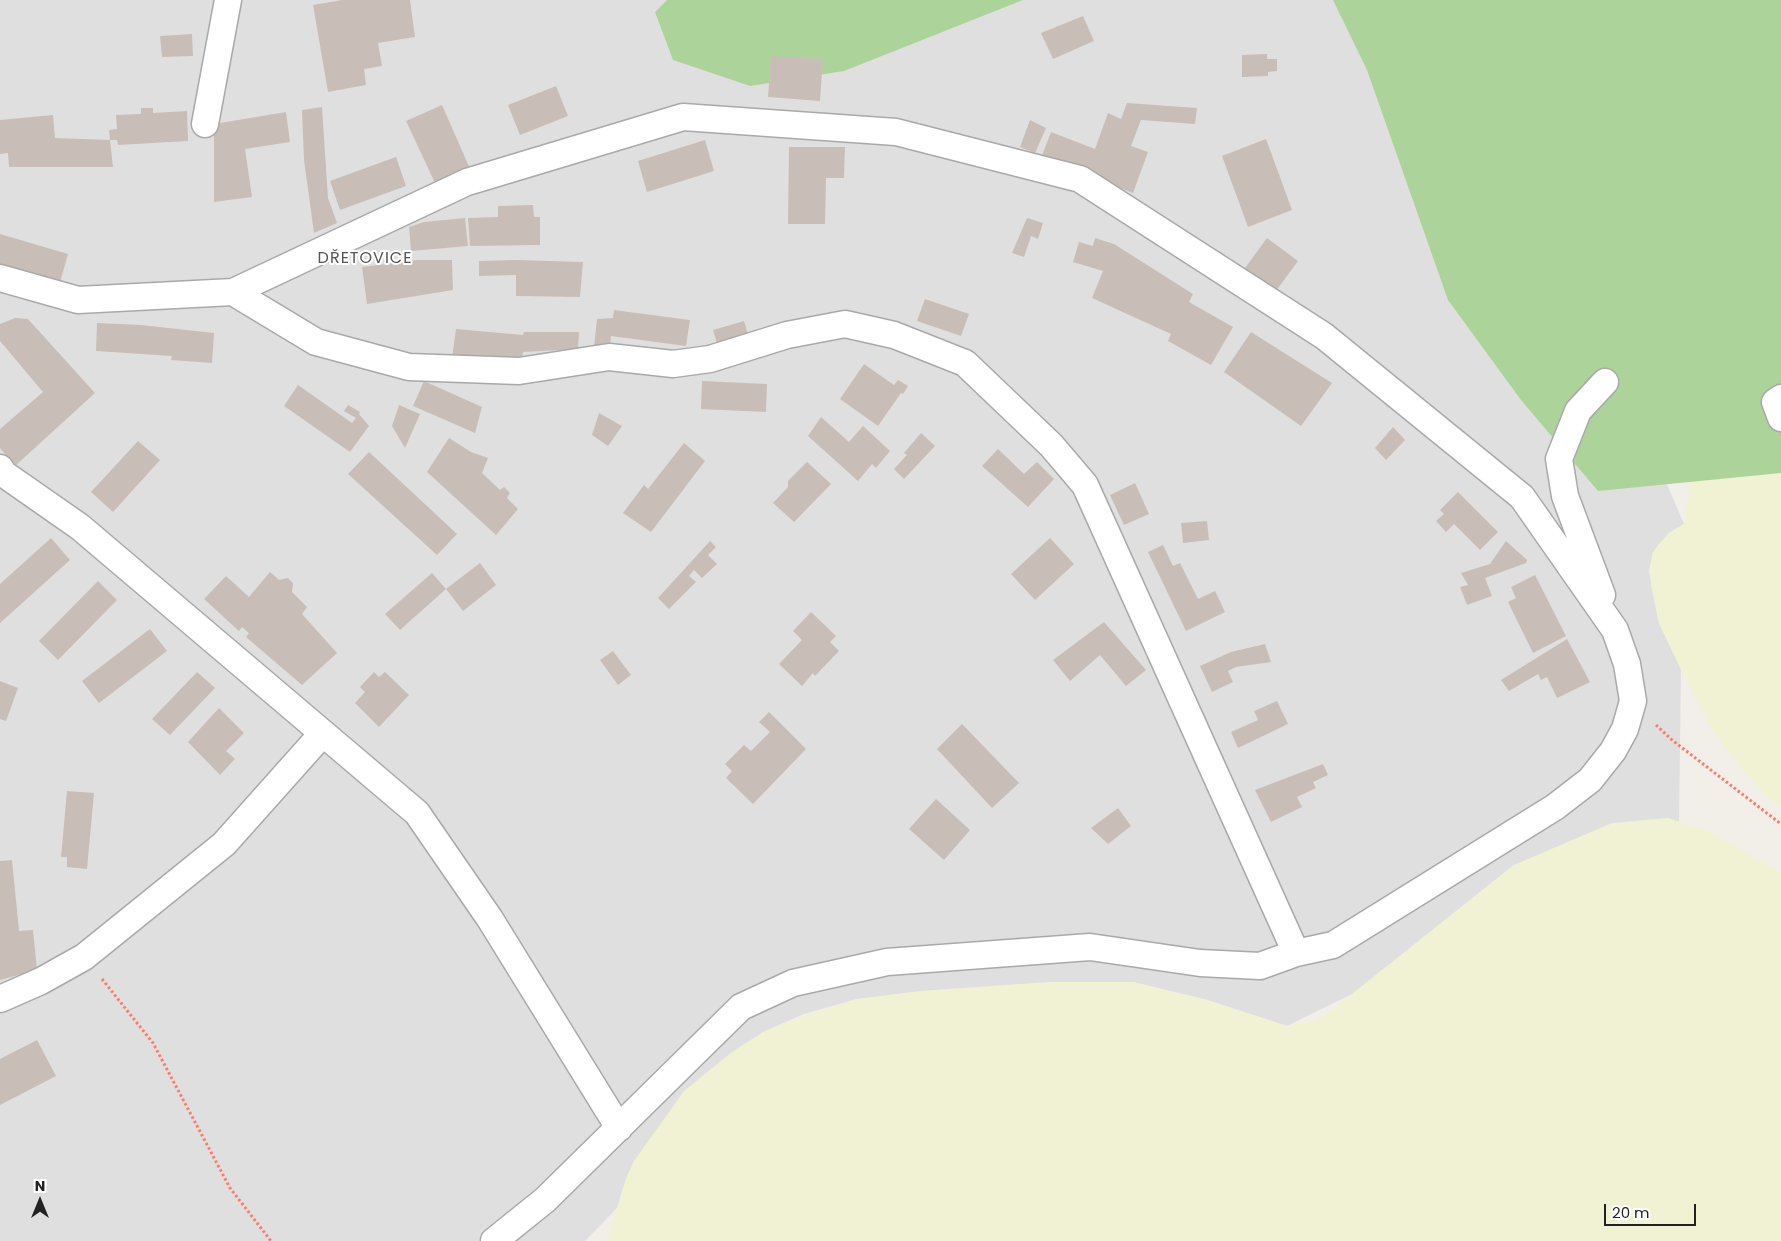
<!DOCTYPE html>
<html>
<head>
<meta charset="utf-8">
<style>
	body { margin:0 }
	#map { position:relative; width:1781px; height:1241px; overflow:hidden; background:#f2efe8; font-family:Poppins,sans-serif }
	canvas { display:block }
	.north { position:absolute; left:15px; top:1176px; width:50px; height:50px; -webkit-text-stroke:4px #fff; paint-order:stroke; rotate:0deg; font-size:14px; font-weight:700; line-height:20px; text-align:center; color:#222 }
	.north::after { content:''; display:block; margin:auto; width:18px; height:22px; background:#222; clip-path:polygon(50% 0,100% 100%,50% 72%,0 100%) }
	.scale { position:absolute; left:1604px; top:1204px; width:92px; height:22px; box-sizing:border-box; border:2px solid #222; border-top:0; padding-left:6px; font-size:15px; line-height:18px; white-space:nowrap; color:#222; -webkit-text-stroke:4px #fff; paint-order:stroke }
</style>
</head>
<body>
<div id="map">
<canvas width="1781" height="1241"></canvas>
<div class="north">N</div>
<div class="scale">20 m</div>
</div>
<script>
const c = document.querySelector('canvas').getContext('2d');
c.lineJoin = 'round';
function fillPath(path, color) {
  c.fillStyle = color;
  c.fill(path, 'evenodd');
}
function shape(rows) {
  const path = new Path2D();
  for (const r of rows) {
    path.moveTo(r[0], r[1]);
    for (let i = 2; i < r.length; i += 2) path.lineTo(r[i], r[i + 1]);
  }
  return path;
}
function trace(path, color, width, dash) {
  c.strokeStyle = color;
  c.lineWidth = width;
  c.lineCap = dash ? 'butt' : 'round';
  c.setLineDash(dash || []);
  c.stroke(path);
}
function write(font, color, halo, rows, align = 'center') {
  c.font = font + ' Poppins,sans-serif';
  c.lineWidth = 4;
  c.setLineDash([]);
  c.textBaseline = 'middle';
  c.strokeStyle = halo;
  c.fillStyle = color;
  for (const [text, x, y, turn = 0] of rows) {
    c.save();
    c.translate(x, y);
    c.rotate((+turn || 0) * Math.PI / 180);
    c.textAlign = isNaN(turn) ? turn : align;
    if (halo) c.strokeText(text, 0, 0);
    c.fillText(text, 0, 0);
    c.restore();
  }
}
const residential = shape([
	[0,0,1460,0,1684,524,1669,533,1653,552,1649,571,1659,623,1681,669,1679,822,1668,818,1514,865,1352,994,1287,1026,1207,1000,1133,982,857,999,804,1014,763,1032,627,1176,617,1208,585,1241,0,1241]
]);
const farmland = shape([
	[1781,0,1781,807,1764,793,1736,762,1711,726,1683,674,1659,623,1651,585,1651,564,1653,552,1660,543,1669,533,1684,524,1760,9],
	[1668,818,1713,833,1781,873,1781,1241,607,1241,627,1176,634,1161,684,1091,732,1052,763,1032,792,1020,857,999,920,991,1049,982,1133,982,1207,1000,1287,1026,1314,1022,1336,1007,1514,865,1612,823]
]);
const forest = shape([
	[667,0,1023,0,844,71,750,86,673,60,655,12],
	[1333,0,1781,0,1781,473,1598,491,1521,400,1448,300,1367,70]
]);
const building = shape([
	[342,0,410,0,415,37,378,43,382,66,364,69,366,85,328,92,313,5],
	[1083,16,1094,41,1053,59,1041,33],
	[192,34,193,56,162,57,160,36],
	[1267,54,1267,59,1277,59,1277,71,1268,72,1268,76,1242,77,1242,55],
	[771,56,823,59,820,101,768,97],
	[556,86,568,116,520,135,508,105],
	[1127,103,1197,108,1195,124,1141,120,1131,146,1148,152,1133,193,1041,158,1051,132,1095,149,1108,113,1121,119],
	[442,105,471,171,436,185,406,121],
	[322,107,328,198,337,223,314,233,304,160,302,110],
	[141,108,153,108,153,113,187,111,188,141,118,145,117,140,110,140,109,130,117,129,116,115,141,114],
	[286,112,290,142,245,149,252,197,214,202,214,124],
	[53,115,55,138,110,140,113,167,9,167,8,153,0,154,0,120],
	[1030,120,1046,128,1035,153,1020,147],
	[1266,139,1292,210,1248,227,1222,156],
	[705,140,714,171,647,192,638,161],
	[789,147,845,147,844,178,826,178,825,224,788,224],
	[396,157,406,186,340,210,330,181],
	[533,205,534,217,540,217,540,245,470,246,468,218,498,217,498,206],
	[465,218,468,246,411,251,409,227,424,222],
	[1027,218,1043,223,1038,239,1031,236,1024,257,1012,253],
	[0,234,68,254,59,286,0,268],
	[1095,238,1114,244,1193,294,1189,302,1233,327,1211,365,1168,341,1171,334,1092,298,1103,271,1073,262,1079,242,1093,246],
	[1267,238,1298,261,1276,291,1245,268],
	[417,260,452,260,453,290,367,304,362,267],
	[516,260,583,262,580,297,516,296,516,275,479,276,479,261],
	[925,299,969,314,961,336,917,321],
	[614,310,690,320,686,346,611,336,610,346,594,347,597,319,613,318],
	[15,318,28,319,95,393,15,466,0,448,0,429,43,392,0,341,0,324],
	[744,321,750,341,719,350,713,330],
	[97,323,141,325,214,333,212,363,171,360,172,356,96,351],
	[456,329,523,335,524,332,579,332,578,349,523,352,521,366,452,358],
	[1251,332,1332,383,1301,426,1224,372],
	[864,364,894,385,898,380,908,386,903,394,901,393,878,426,840,399],
	[424,381,482,407,475,433,413,406],
	[702,381,767,384,766,412,701,409],
	[298,385,352,423,356,418,344,411,348,405,360,412,359,414,369,426,350,452,284,406],
	[399,405,420,414,405,448,392,426],
	[599,413,622,426,608,446,592,435],
	[821,417,849,442,863,426,890,451,876,468,872,464,858,481,808,436],
	[1393,427,1405,440,1386,460,1375,448],
	[921,433,935,446,904,479,894,469,907,455,904,453],
	[449,438,471,452,488,458,482,473,500,490,504,487,510,493,507,498,518,509,496,535,427,472],
	[138,441,160,460,113,512,91,492],
	[684,443,705,461,651,532,623,513,644,485,648,489],
	[998,449,1024,474,1037,462,1054,479,1028,507,982,466],
	[369,452,457,534,437,555,348,474],
	[807,462,831,484,794,522,773,503,788,487,788,481],
	[1135,483,1149,514,1124,525,1110,495],
	[1458,492,1498,532,1480,550,1454,524,1446,532,1436,521,1444,514,1440,510],
	[1207,521,1209,540,1183,543,1181,523],
	[51,538,70,560,0,623,0,584],
	[1050,538,1074,564,1035,600,1011,574],
	[710,541,716,547,708,555,717,564,702,578,694,570,689,576,696,582,669,609,658,598],
	[1506,541,1527,560,1526,563,1485,578,1492,596,1467,605,1460,587,1468,585,1461,573,1490,564],
	[1163,545,1173,566,1180,563,1198,599,1215,591,1225,612,1186,631,1148,552],
	[480,563,496,585,463,611,446,589],
	[270,572,279,580,288,578,293,583,292,592,307,607,302,614,337,653,302,685,246,637,249,633,242,627,239,631,204,599,226,576,249,597],
	[432,573,446,589,400,630,385,614],
	[1535,575,1566,636,1533,653,1508,602,1516,598,1511,587],
	[98,581,117,600,58,660,39,641],
	[811,612,836,636,830,642,839,651,815,676,813,673,802,686,779,664,802,640,793,631],
	[1104,622,1146,670,1126,686,1100,655,1070,681,1053,660],
	[150,629,167,651,99,703,82,681],
	[1567,639,1590,682,1557,698,1547,677,1541,680,1538,674,1509,691,1501,680],
	[1265,644,1271,662,1236,667,1228,671,1233,682,1212,692,1200,666,1231,652],
	[613,651,631,675,618,685,600,660],
	[197,672,215,688,170,735,152,719],
	[374,672,379,677,385,672,409,695,379,727,355,703,365,692,360,687],
	[0,681,18,688,6,721,0,719],
	[1277,701,1288,724,1238,748,1231,732,1258,720,1254,711],
	[219,708,244,733,226,751,235,759,220,775,188,742],
	[769,712,806,749,753,804,726,778,732,771,725,764,744,745,751,751,770,732,759,722],
	[962,724,1019,783,992,808,937,749],
	[1323,764,1328,775,1313,782,1316,788,1297,797,1302,807,1271,822,1255,790],
	[67,791,94,793,87,869,67,867,67,857,61,857],
	[936,799,970,830,944,860,909,829],
	[1118,808,1131,826,1108,844,1091,828],
	[12,860,19,931,33,930,37,970,0,980,0,861],
	[37,1040,56,1076,0,1105,0,1059]
]);
const path = shape([
	[1656,725,1672,740,1781,824],
	[102,979,153,1043,230,1188,271,1241]
]);
const street = shape([
	[205,124,228,0],
	[0,278,78,300,233,292,467,182,683,117,896,132,1080,179,1324,336,1522,497,1615,630,1627,664,1633,701,1625,729,1613,751,1590,780,1555,807,1333,945,1296,953,1260,966,1200,963,1090,947,887,962,793,983,741,1007,545,1200,494,1241],
	[233,292,316,342,409,367,519,371,609,357,673,364,710,359,787,335,845,324,894,335,965,363,1051,445,1085,485,1296,953],
	[1781,398,1775,402,1781,418],
	[0,468,4,474,80,527,417,813,490,919,619,1128],
	[1602,595,1565,496,1559,459,1578,411,1605,382],
	[0,999,41,981,84,957,224,844,323,733]
]);
const quarterNames = [
	["DŘETOVICE",365,259]
];
fillPath(residential, '#e0dfdf');
fillPath(farmland, '#f0f2d3');
fillPath(forest, '#acd49a');
fillPath(building, '#c8beb7');
trace(street, '#a9a9a9', 29);
trace(path, '#ff796c', 3, [2.5, 2.5]);
trace(street, '#fff', 26);
c.letterSpacing = '1px';
write('16px', '#555', '#fff', quarterNames);
c.letterSpacing = '0px';
</script>
</body>
</html>
